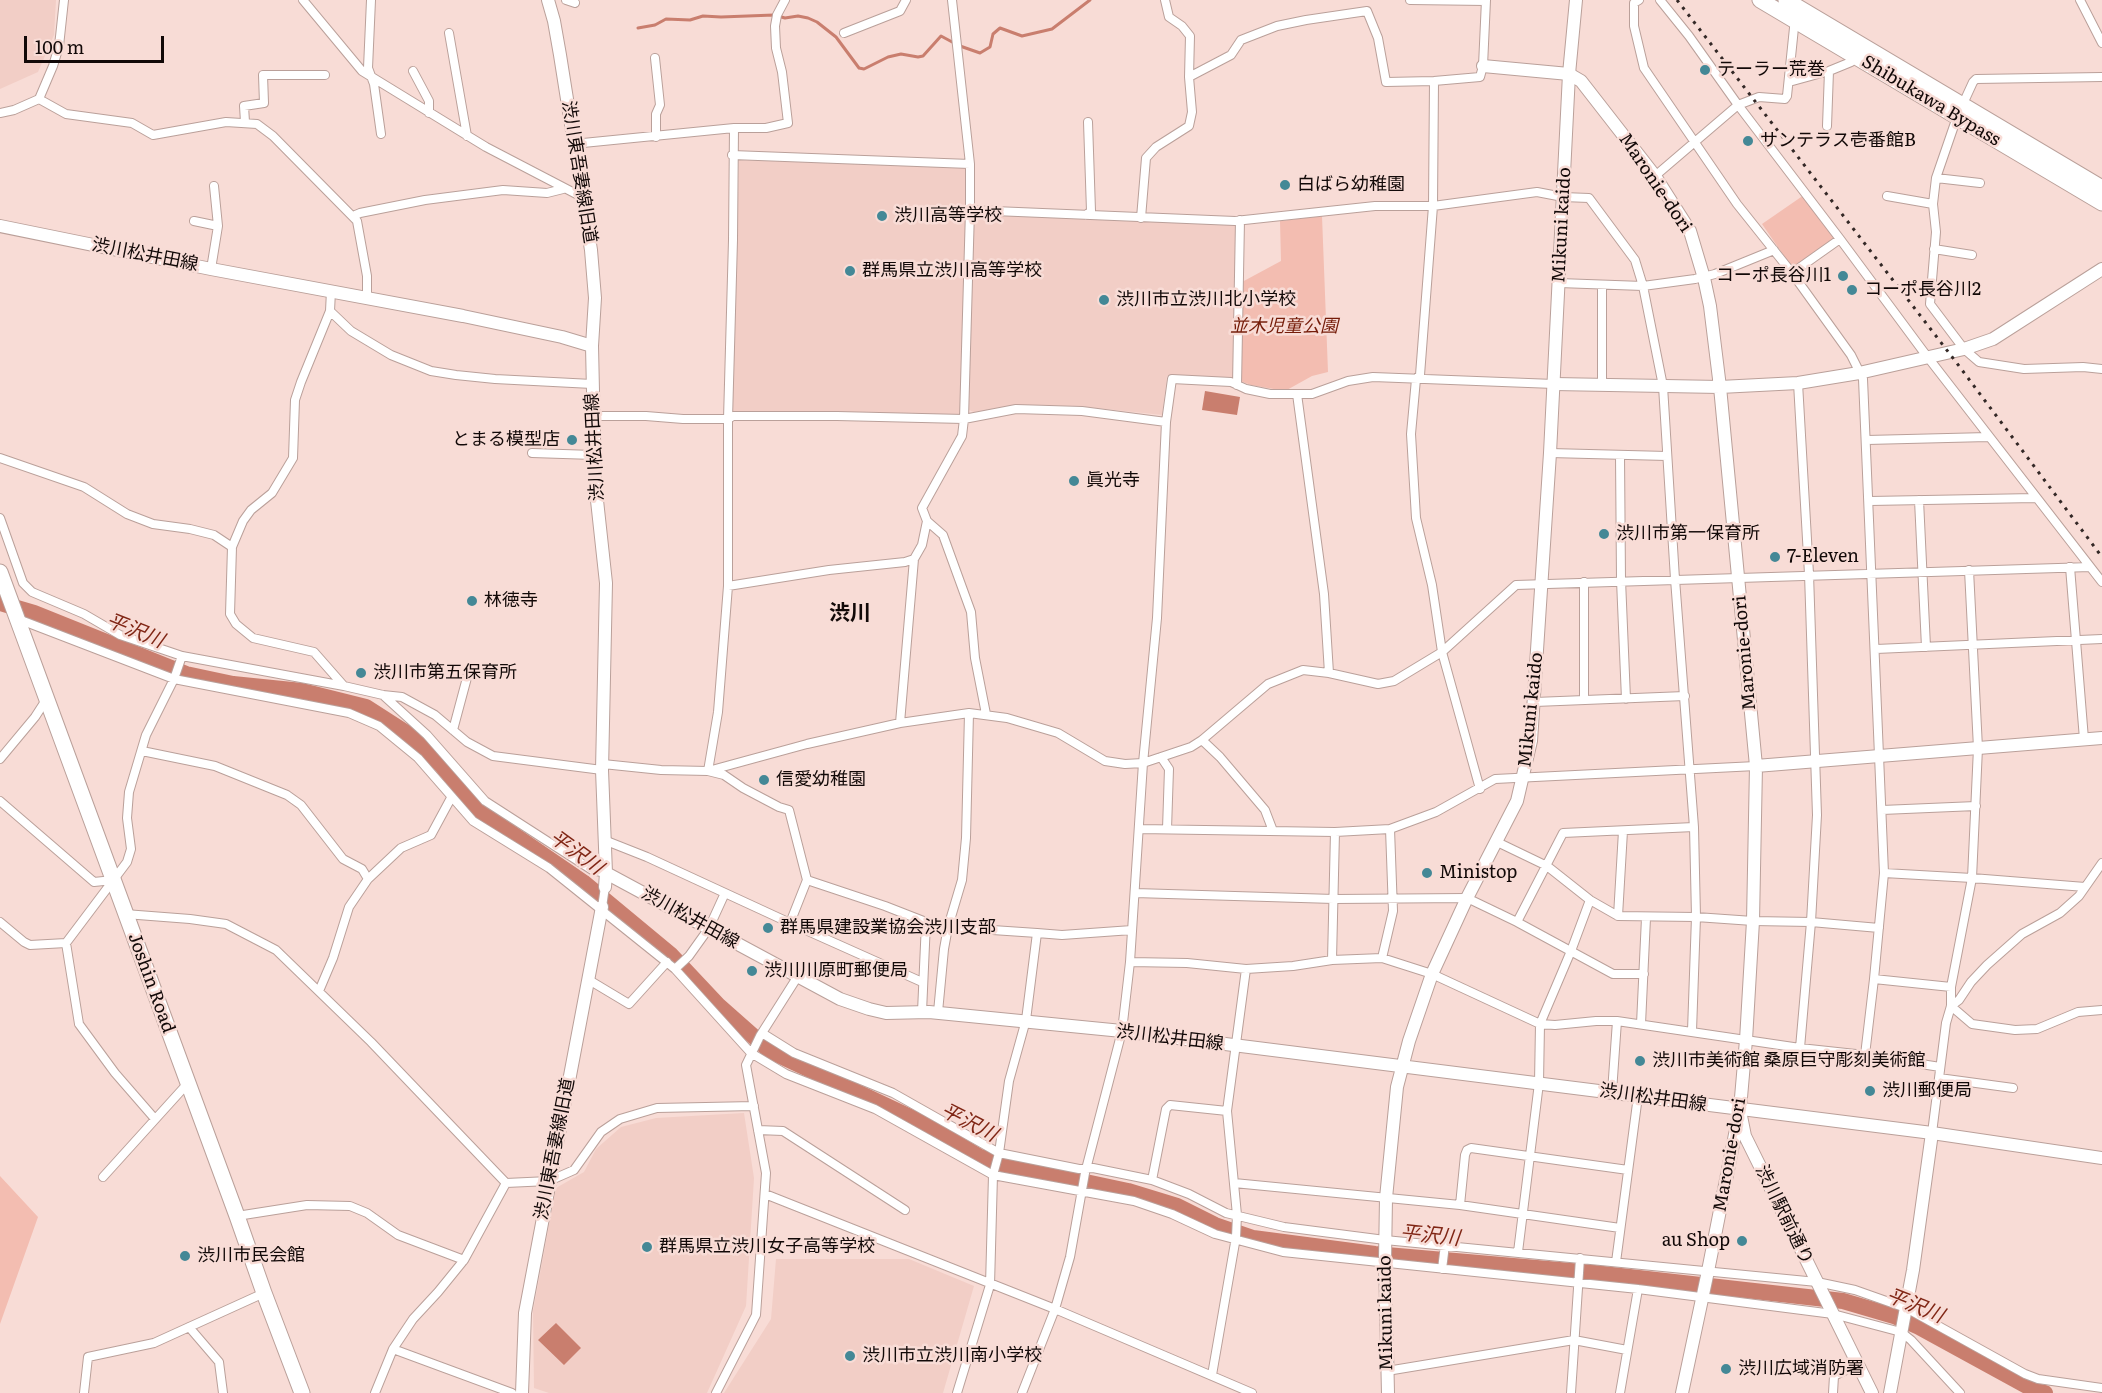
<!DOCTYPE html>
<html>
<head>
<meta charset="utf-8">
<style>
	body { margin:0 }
	#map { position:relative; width:2102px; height:1393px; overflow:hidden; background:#f8dcd6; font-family:Literata,serif }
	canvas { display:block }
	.scale { position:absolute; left:24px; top:36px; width:140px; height:27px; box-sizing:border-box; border:3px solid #120908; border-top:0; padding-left:8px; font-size:18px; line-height:21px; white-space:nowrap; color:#120908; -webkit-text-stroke:4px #f8dcd6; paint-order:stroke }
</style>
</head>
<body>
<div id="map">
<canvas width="2102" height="1393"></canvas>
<div class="scale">100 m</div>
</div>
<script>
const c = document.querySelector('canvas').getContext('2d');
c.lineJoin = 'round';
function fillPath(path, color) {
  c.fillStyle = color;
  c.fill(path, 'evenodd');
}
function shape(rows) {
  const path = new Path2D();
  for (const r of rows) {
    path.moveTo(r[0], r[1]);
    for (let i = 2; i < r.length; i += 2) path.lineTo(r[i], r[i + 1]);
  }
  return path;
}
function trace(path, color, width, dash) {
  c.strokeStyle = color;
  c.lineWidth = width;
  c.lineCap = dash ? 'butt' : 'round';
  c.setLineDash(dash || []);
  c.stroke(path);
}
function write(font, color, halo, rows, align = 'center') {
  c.font = font + ' Literata,"Noto Sans JP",serif';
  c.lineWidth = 5;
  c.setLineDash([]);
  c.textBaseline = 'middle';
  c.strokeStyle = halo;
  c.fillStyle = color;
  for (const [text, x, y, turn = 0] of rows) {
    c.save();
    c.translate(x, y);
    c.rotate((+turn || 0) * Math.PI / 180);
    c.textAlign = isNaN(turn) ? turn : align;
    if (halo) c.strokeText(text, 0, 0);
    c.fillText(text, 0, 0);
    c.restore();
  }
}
const built = shape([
	[0,0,56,0,54,35,38,72,0,89],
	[739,160,967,168,960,415,732,412],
	[977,214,1237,224,1235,380,1179,375,1167,376,1162,415,1077,406,1018,405,974,412,969,410,973,216],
	[744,1113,754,1178,746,1306,707,1393,549,1393,534,1388,533,1311,556,1188,584,1172,596,1149,621,1127,656,1118],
	[776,1259,909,1259,974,1286,943,1393,724,1393,771,1319]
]);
const green = shape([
	[1804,195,1835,237,1797,266,1791,266,1762,224],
	[1322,216,1328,372,1312,376,1285,391,1251,385,1240,381,1242,282,1281,261,1280,221],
	[0,1176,38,1217,0,1324]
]);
const water = shape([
	[1205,391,1240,397,1237,415,1202,410],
	[556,1323,581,1348,564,1365,538,1340]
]);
const stream = shape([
	[638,28,655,25,666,19,690,20,703,16,721,17,774,15,785,18,798,16,808,18,817,22,836,37,859,68,864,69,888,57,901,54,918,57,923,56,941,36,954,43],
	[960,46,980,53,990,47,993,34,1000,28,1022,36,1052,29,1090,0]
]);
const river = shape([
	[0,603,34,613,186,674,233,684,302,691,366,707,408,734,442,766,478,810,583,882,671,955,718,1005,770,1051,925,1124,980,1157,1006,1165,1128,1191,1177,1206,1215,1225,1253,1238,1375,1254,1594,1273,1843,1301,1894,1316,1919,1327,2036,1391,2045,1393]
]);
const street = shape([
	[303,0,362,71,486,147,582,197],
	[371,0,368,68,374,84,381,134],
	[566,0,575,3],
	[952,0,970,164,970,210,964,419,962,436,922,508,927,521,943,535,971,612,975,658,986,714],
	[1165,0,1169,17,1182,26,1190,36,1189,77],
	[1410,0,1486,1],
	[1639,0,1634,3,1634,26,1644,68,1737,204,1792,273,1851,355,1863,379,1884,873,1874,979,1951,987],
	[1660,0,1689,36,1738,105,1840,239,1923,351,2102,582],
	[2080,0,2102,43],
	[449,33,467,136],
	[844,33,900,11,906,0],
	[655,58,660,105,656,114,656,137],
	[413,71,429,101,429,113],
	[2102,77,1976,79,1973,82,1957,117,1936,178,1933,204,1936,232,1930,304,1964,349,1979,362,2024,369,2083,367,2102,369],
	[1434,81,1433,206,1420,375,1416,379,1411,434,1416,518,1432,585,1442,652,1480,789],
	[1789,82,1829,71],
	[39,99,66,114,132,123,153,135,226,122,257,124,273,136,357,221,367,276,367,297],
	[0,113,14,110,39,99,53,66,59,46,64,0],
	[245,122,244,106,264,103,263,75,325,75],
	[1827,126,1829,71,1851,62,1857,54],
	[734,128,733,240,728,419,728,586,718,712,708,771,724,775,743,788,779,807,789,810,807,880,790,923],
	[573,144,734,128,766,128,788,123,782,72,776,48,775,26,777,15,785,0],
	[732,155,970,164],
	[1655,176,1738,105,1759,97,1785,99,1787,96,1795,18],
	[1936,178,1980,183],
	[1887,196,1933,204],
	[970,210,1235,221,1375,206,1433,206,1537,192,1563,197,1589,198,1635,260,1643,286,1663,386,1675,579,1694,827,1696,917,1692,1031],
	[1086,215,1091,211,1088,122],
	[353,216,360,213,425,200,503,190,547,193,563,189],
	[1141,218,1146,158,1156,147,1189,126,1192,112,1189,77,1231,55,1241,40,1277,26,1306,20,1367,11,1378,38,1386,82,1434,81,1480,77,1483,66,1486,0],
	[194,221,218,226,214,186],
	[1934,249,1972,255],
	[211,269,218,226],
	[1792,273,1840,239],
	[1559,283,1643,286,1695,279,1715,274,1774,250],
	[1602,285,1602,385],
	[331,291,330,311,301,382,295,400,293,458,272,493,251,510,243,521,232,547,230,614,236,624,253,638,314,652,343,685],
	[330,311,351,331,391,355,431,371,456,375,495,379,592,384],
	[1798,383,1809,574,1817,815,1811,922,1800,1048],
	[1237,385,1240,220],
	[1297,394,1324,594,1329,673],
	[593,416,646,416,683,419,728,419,733,416,837,416,964,419,1016,409,1082,411,1166,422],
	[1867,440,1988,437],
	[532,453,594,455],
	[1550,453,1667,456],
	[1620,455,1621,580,1626,699],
	[0,458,84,487,127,514,153,524,190,529,214,535,232,547],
	[1919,500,1926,647],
	[1870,501,2035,498],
	[0,518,23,583,32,592,84,614,120,635,182,656,344,686,383,695,402,697,435,715,467,742,493,756,602,770],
	[2070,567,2084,739],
	[1584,582,1584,700],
	[728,586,829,570,905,562,914,559,922,545,927,521],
	[18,619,174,679,349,713,379,726,418,758,473,821,549,868,675,969,751,1053,786,1074,875,1109,993,1175,1134,1201,1172,1214,1215,1234,1283,1252,1638,1289,1833,1314,1901,1332,1911,1340,1960,1393],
	[1876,649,2102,639],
	[383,695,427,735,485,801,592,870,606,873],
	[1535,702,1685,696],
	[900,723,914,559],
	[453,730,468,674],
	[1202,740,1220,757,1265,810,1273,831],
	[142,751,215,766,287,795,301,805,343,859,362,869,368,879,349,907,333,958,319,991],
	[1161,757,1169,769,1167,829],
	[0,759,35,717,46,700],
	[603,764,661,770,708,771,807,744,900,723,969,713,1007,718,1058,733,1105,761,1125,764,1143,763,1191,747,1202,740,1268,684,1303,670,1329,673,1378,684,1394,681,1442,652,1516,585,2090,567],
	[0,801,94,882,113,880],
	[1882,810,1976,806],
	[1139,829,1335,832,1390,829,1436,812,1495,779,1756,766],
	[604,840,647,857,790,923,922,982],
	[1495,841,1547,866,1590,900,1618,916,1696,917,1753,921,1811,922,1879,928],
	[2102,863,2079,896,2060,913,2022,934,1987,965,1971,982,1959,1000,1951,1006,1972,1024,2015,1030,2037,1029,2078,1012,2102,1010],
	[1884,873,1972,878,2085,887],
	[368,879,401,848,431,835,451,798],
	[807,880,885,906,926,922,948,927,1037,933,1026,1020,1009,1081,999,1153,993,1175,990,1285,957,1393],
	[1135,893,1334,899,1467,898,1517,922,1613,974,1644,974],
	[1590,900,1571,951,1540,1024,1555,1025,1596,1021,1617,1021,1800,1048,1865,1055,1940,1067],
	[602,907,605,887],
	[125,914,190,919,226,924,276,950,371,1042,506,1183,549,1181,574,1170,601,1132,620,1119,657,1108,754,1106],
	[1618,916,1623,831],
	[0,922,24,942,30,945,66,943,127,862,131,849,127,818,129,792,146,735,174,679,182,656],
	[1517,922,1563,833,1694,827],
	[1037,933,1062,935,1132,930],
	[66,943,79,1024,115,1073,155,1119],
	[1382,958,1393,911,1390,829],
	[1332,960,1335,832],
	[1130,962,1187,963,1246,969,1293,966,1332,960,1382,958,1432,974,1540,1024,1539,1083,1518,1252],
	[675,969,689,956,709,928,725,893],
	[589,980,629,1004,667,962],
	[922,1012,926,922],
	[938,1012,944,949,948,927,962,880,966,838,969,713],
	[1641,1024,1646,918],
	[762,1033,794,1053,893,1093,999,1153,1079,1169,1093,1168,1152,1180,1189,1194,1226,1213,1284,1227,1385,1240,1817,1282,1855,1290,1906,1308,2025,1374,2038,1379,2102,1388],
	[1865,1055,1874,979],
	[1939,1078,2013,1088],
	[1612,1092,1617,1021],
	[758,1130,783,1131,905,1210],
	[1932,1133,1946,1023,1951,1006,1951,987,1972,878,1978,748,1969,570],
	[103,1177,188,1083],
	[1152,1180,1166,1109,1170,1105,1227,1111],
	[1234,1183,1460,1205,1620,1228],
	[765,1194,1055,1309,1252,1393],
	[1460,1205,1465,1155,1467,1150,1471,1148,1628,1170],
	[237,1216,307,1205,350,1206,367,1213,398,1235,464,1260],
	[1616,1262,1638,1096],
	[1442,1269,1445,1245],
	[189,1327,219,1362,223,1393],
	[393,1349,512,1393],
	[1387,1371,1574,1340,1627,1350],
	[1212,1375,1236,1237,1237,1215,1227,1111,1246,969],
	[84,1393,88,1357,154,1343,264,1293],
	[375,1393,393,1349,413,1319,438,1292,464,1260,506,1183],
	[716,1393,756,1315,766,1173,746,1065,760,1036,798,976],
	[1022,1393,1055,1309,1070,1257,1085,1173,1122,1031,1130,962,1143,763,1157,618,1166,422,1172,379,1231,382,1246,389,1270,394,1312,394,1348,381,1373,377,1554,384],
	[1571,1393,1580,1258],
	[1620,1393,1638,1289],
	[1833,1393,1834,1376,1858,1364]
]);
const secondary = shape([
	[548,0,554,21,560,55,591,250,595,298,592,346],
	[1483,66,1569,74,1581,81,1655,176,1690,231,1704,278,1710,306,1720,387,1756,766,1753,921,1746,1040,1740,1109,1708,1271,1682,1393],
	[1554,384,1720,387,1798,383,1859,373,1964,349,1993,339,2102,269],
	[1756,766,2102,738],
	[605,887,606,873],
	[1741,1116,1745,1136,1872,1393],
	[522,1393,525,1313,602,907],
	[1890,1393,1913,1270,1932,1133]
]);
const primary = shape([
	[0,226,211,269,463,316,562,337,592,346,595,482,606,583,602,770,606,873,840,999,869,1009,886,1013,929,1012,1122,1031,1932,1133,2102,1158],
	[1388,1393,1385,1260,1386,1198,1397,1087,1409,1041,1432,974,1467,898,1517,801,1531,741,1550,453,1569,74,1576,0]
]);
const highway = shape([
	[1760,0,2102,203],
	[1786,0,2102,188],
	[0,572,237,1216,264,1293,302,1393]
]);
const rail = shape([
	[1677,0,1956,362,2102,557]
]);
const markers = [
	[1705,70,6,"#448896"],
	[1748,141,6,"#448896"],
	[1285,185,6,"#448896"],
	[882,216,6,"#448896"],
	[850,271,6,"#448896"],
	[1843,276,6,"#448896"],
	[1852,290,6,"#448896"],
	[1104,300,6,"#448896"],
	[572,440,6,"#448896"],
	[1074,481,6,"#448896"],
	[1604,534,6,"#448896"],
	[1775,557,6,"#448896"],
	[472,601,6,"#448896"],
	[361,673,6,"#448896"],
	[764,780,6,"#448896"],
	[1427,873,6,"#448896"],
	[768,928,6,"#448896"],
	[752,971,6,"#448896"],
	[1640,1061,6,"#448896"],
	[1870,1091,6,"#448896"],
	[1742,1241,6,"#448896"],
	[647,1247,6,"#448896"],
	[185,1256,6,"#448896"],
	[850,1356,6,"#448896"],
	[1726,1369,6,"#448896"]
];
const poiNames = [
	["テーラー荒巻",1717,70],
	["サンテラス壱番館B",1760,141],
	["白ばら幼稚園",1297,185],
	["渋川高等学校",894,216],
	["群馬県立渋川高等学校",862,271],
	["コーポ長谷川1",1831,276,"right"],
	["コーポ長谷川2",1864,290],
	["渋川市立渋川北小学校",1116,300],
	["とまる模型店",560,440,"right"],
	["眞光寺",1086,481],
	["渋川市第一保育所",1616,534],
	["7-Eleven",1787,557],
	["林徳寺",484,601],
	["渋川市第五保育所",373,673],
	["信愛幼稚園",776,780],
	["Ministop",1439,873],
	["群馬県建設業協会渋川支部",780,928],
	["渋川川原町郵便局",764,971],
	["渋川市美術館 桑原巨守彫刻美術館",1652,1061],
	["渋川郵便局",1882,1091],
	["au Shop",1730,1241,"right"],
	["群馬県立渋川女子高等学校",659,1247],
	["渋川市民会館",197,1256],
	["渋川市立渋川南小学校",862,1356],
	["渋川広域消防署",1738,1369]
];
const streetNames = [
	["Shibukawa Bypass",1931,101,31],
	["渋川東吾妻線旧道",579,172,81],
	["Maronie-dori",1655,183,56],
	["Mikuni kaido",1562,225,-87],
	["渋川松井田線",145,255,11],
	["渋川松井田線",595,447,-93],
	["Maronie-dori",1745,653,-95],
	["Mikuni kaido",1531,710,-84],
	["渋川松井田線",690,918,29],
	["Joshin Road",151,983,70],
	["渋川松井田線",1170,1038,7],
	["渋川松井田線",1653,1098,8],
	["渋川東吾妻線旧道",555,1149,-79],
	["Maronie-dori",1730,1155,-80],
	["渋川駅前通り",1784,1215,64],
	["Mikuni kaido",1386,1313,-91]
];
const parkNames = [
	["並木児童公園",1284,327]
];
const waterNames = [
	["平沢川",135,631,22],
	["平沢川",576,853,36],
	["平沢川",969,1123,27],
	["平沢川",1430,1236,6],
	["平沢川",1915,1306,22]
];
const quarterNames = [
	["渋川",850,614]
];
fillPath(built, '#f2cec6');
fillPath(green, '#f3bdb1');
fillPath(water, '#c97e6e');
trace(stream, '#c97e6e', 3);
trace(river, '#c97e6e', 16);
trace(street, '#baa09a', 10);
trace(secondary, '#baa09a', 14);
trace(primary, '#baa09a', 14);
trace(highway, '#baa09a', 17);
trace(street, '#fff', 8);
trace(secondary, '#fff', 12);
trace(primary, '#fff', 12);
trace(highway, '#fff', 15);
trace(rail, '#332826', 3, [3, 6]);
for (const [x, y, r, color] of markers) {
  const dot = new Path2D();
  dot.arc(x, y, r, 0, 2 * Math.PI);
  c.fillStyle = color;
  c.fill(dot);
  trace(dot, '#f8dcd6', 2);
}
write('18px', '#120908', '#f8dcd6', poiNames, 'left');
write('18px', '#120908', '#f8dcd6', streetNames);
write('italic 18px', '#751c09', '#f8dcd6', parkNames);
write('italic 20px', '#802615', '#f8dcd6', waterNames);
write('bold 21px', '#120908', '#f8dcd6', quarterNames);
</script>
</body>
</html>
